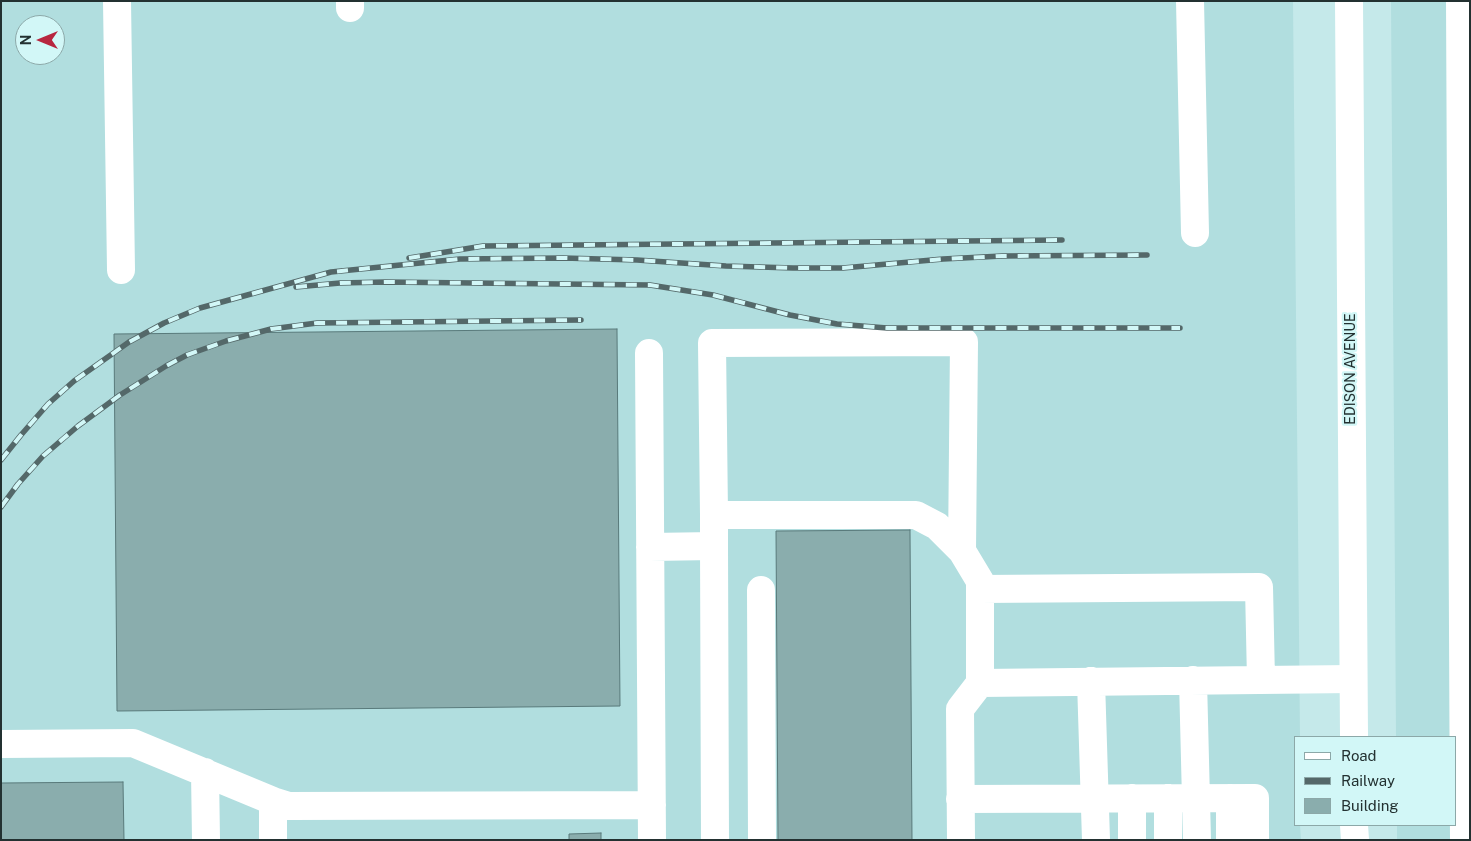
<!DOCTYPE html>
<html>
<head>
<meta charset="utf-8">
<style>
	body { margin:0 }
	#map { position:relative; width:1471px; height:841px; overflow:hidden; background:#c5e9ea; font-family:"Public Sans",sans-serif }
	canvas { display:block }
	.frame { position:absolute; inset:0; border:2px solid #233131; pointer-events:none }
	.legend { position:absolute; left:1294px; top:736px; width:162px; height:90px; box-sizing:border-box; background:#d2f7f7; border:1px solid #8ca8a8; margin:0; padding:6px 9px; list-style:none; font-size:15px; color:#233131 }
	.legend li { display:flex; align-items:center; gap:10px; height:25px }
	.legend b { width:25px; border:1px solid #8ca8a8 }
	.north { position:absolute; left:15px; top:15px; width:50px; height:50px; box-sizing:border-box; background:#d2f7f7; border:1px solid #8ca8a8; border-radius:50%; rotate:270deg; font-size:14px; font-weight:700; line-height:20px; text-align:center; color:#233131 }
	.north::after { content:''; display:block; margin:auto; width:18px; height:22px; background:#b7263f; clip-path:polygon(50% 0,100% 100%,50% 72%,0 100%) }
</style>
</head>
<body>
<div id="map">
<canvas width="1471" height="841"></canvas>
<div class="frame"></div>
<ul class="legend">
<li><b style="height:6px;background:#fff"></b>Road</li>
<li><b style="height:6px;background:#546869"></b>Railway</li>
<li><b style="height:14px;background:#8aadad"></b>Building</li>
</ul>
<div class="north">N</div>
</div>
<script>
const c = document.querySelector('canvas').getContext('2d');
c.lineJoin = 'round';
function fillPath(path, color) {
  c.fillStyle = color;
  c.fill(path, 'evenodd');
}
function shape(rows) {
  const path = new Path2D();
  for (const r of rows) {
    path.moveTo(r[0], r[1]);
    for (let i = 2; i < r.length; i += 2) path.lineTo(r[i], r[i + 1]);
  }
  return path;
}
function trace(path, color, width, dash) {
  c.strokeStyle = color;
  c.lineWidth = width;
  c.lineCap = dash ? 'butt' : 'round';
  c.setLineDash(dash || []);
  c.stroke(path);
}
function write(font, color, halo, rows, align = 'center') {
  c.font = font + ' "Public Sans",sans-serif';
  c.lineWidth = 4.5;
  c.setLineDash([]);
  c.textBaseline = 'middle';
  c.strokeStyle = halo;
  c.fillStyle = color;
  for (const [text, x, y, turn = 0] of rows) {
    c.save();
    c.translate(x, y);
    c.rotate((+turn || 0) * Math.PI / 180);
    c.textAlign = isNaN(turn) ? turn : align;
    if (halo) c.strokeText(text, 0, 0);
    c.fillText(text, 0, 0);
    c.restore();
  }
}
const built = shape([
	[1,1,1293,1,1300,737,1295,737,1295,825,1300,825,1301,840,1,840],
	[25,25,55,25,55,55,25,55],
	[1391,1,1470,1,1470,840,1397,840,1397,825,1455,825,1455,737,1396,737]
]);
const building = shape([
	[617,329,620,706,117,711,114,334,617,329],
	[910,530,912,840,778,840,776,531,910,530],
	[123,782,124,840,1,840,1,783,123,782],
	[601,833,601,840,569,840,569,834,601,833]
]);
const minor = shape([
	[117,1,121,270],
	[350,1,350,8],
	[1190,1,1195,233],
	[1460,1,1464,840],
	[649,353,652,840],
	[714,515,712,343,964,342,962,551],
	[714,546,715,840],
	[650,547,714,546,714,515,916,515,937,526,962,551,980,581,980,683],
	[980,589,1259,587,1261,680],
	[761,590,762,840],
	[1193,680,1197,840],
	[1091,681,1096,840],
	[1,744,133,743,273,801],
	[205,772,206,840],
	[1132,798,1132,840],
	[1168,798,1168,840],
	[1230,798,1230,840],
	[960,799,1255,798,1255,840],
	[273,840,273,801,289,806,652,805],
	[961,840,960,709,980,683,1353,679]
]);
const major = shape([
	[1349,1,1354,737],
	[1354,825,1355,840]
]);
const rail = shape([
	[409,258,483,246,1062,240],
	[296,287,340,283,385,282,650,285,713,295,790,315,837,324,887,328,1180,328],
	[1,460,21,435,48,404,74,381,129,342,164,323,200,308,331,272,460,259,563,258,637,260,726,266,793,268,843,268,943,259,1002,256,1147,255],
	[1,507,18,484,43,456,78,426,120,395,166,366,187,355,226,341,271,329,317,323,581,320]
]);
const streetNames = [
	["EDISON AVENUE",1351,369,-90]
];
fillPath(built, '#b1dedf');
fillPath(building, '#8aadad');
trace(building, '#597a7b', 1);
trace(minor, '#fff', 28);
trace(major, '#fff', 28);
trace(rail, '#546869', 5.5);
trace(rail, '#d2f7f7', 4, [11]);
write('14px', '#233131', '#d2f7f7', streetNames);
</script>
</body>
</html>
